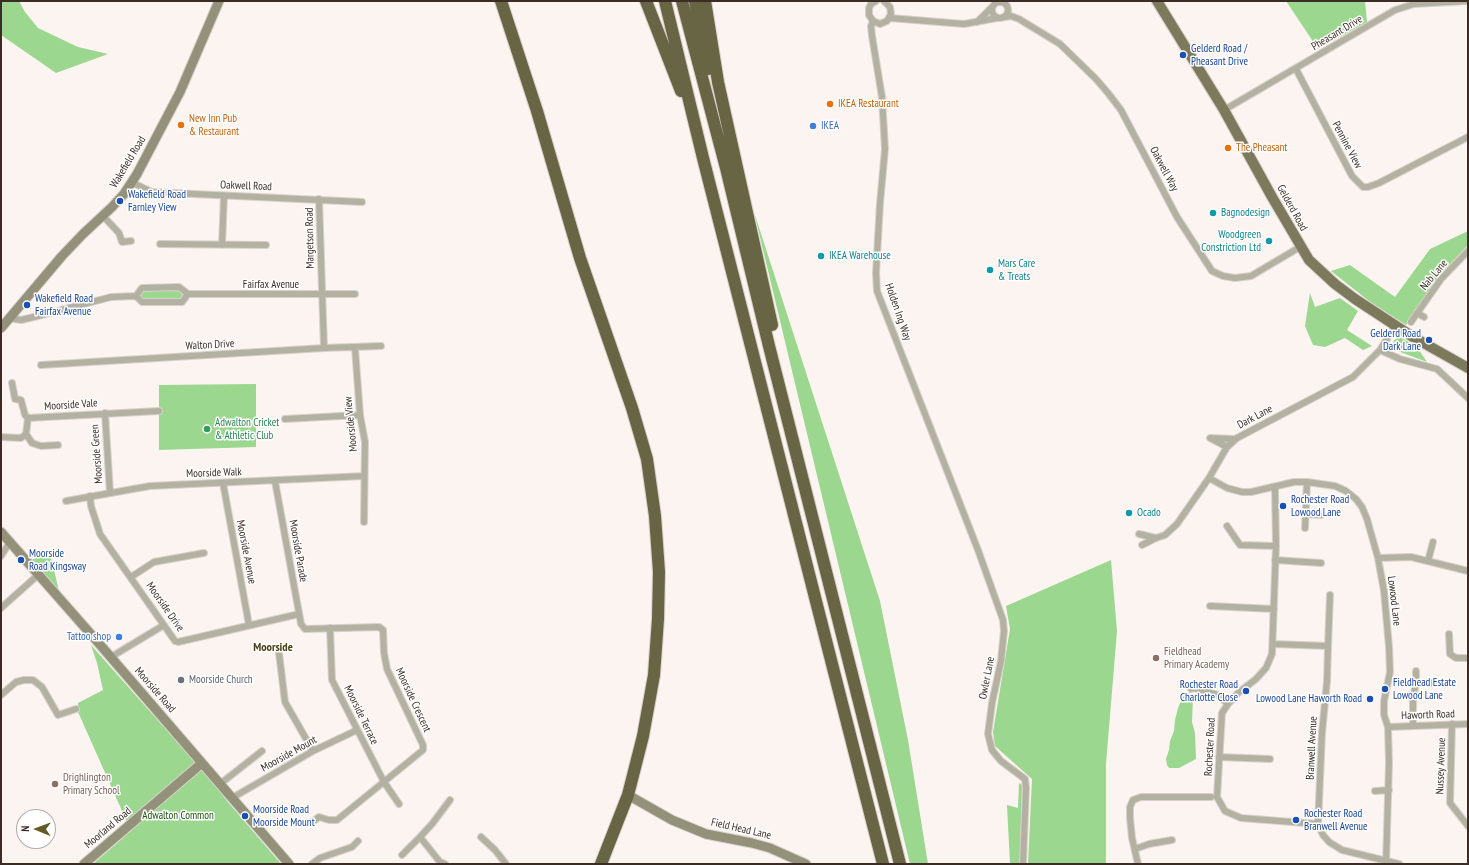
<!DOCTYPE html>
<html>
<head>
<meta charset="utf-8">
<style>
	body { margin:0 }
	#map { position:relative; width:1469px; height:865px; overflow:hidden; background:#fcf4f0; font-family:"PT Sans Narrow",sans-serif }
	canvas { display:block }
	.frame { position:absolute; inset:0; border:2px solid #3b2c25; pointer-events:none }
	.north { position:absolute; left:16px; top:809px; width:40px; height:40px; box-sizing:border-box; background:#fff; border:1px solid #b1aba8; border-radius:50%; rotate:271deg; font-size:11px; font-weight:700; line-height:16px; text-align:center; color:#3b2c25 }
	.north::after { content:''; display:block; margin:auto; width:14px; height:18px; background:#635a26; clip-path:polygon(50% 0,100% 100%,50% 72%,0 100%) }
</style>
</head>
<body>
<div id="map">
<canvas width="1469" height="865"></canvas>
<div class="frame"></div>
<div class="north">N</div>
</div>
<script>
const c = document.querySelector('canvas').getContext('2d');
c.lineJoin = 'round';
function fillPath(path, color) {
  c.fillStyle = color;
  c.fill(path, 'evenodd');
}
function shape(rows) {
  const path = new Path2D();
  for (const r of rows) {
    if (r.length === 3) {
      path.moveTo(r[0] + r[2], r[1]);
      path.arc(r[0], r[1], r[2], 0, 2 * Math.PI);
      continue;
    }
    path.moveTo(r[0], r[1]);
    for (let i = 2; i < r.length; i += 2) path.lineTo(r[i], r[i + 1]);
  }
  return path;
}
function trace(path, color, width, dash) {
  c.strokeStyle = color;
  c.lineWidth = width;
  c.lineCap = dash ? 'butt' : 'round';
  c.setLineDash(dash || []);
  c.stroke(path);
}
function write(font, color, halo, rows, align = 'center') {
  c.font = font + ' "PT Sans Narrow",sans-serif';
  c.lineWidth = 3;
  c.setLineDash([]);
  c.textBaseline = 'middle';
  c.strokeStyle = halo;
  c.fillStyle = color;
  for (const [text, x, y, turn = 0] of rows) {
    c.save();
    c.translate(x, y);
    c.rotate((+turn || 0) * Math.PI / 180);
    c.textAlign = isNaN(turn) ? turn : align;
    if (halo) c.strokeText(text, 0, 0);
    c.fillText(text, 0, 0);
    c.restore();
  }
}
const green = shape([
	[1,1,19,1,25,12,38,28,78,47,108,54,56,73,1,35],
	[1286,1,1365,1,1367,22,1318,49],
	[754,212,880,601,908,740,928,864,910,864],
	[1468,231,1468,245,1439,276,1406,325,1369,301,1331,271,1350,265,1395,297,1430,249],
	[179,287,188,294,182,302,142,302,136,296,142,288],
	[1310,293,1315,307,1340,298,1358,311,1347,330,1372,346,1363,350,1345,338,1325,347,1313,345,1305,326],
	[1400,337,1417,347,1427,362,1392,349,1394,340],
	[256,384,256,447,159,450,159,385],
	[49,549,59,591,32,560],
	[1111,560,1117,631,1106,764,1106,864,1028,864,1032,779,995,746,993,732,1010,629,1006,606],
	[91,645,217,787,227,801,281,864,93,864,132,830,127,822,78,712,78,703,103,690,97,663],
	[1186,694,1191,695,1193,698,1192,722,1195,733,1196,759,1179,768,1169,768,1167,765,1166,759,1169,750,1170,741,1174,731,1175,720,1178,708,1183,697],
	[1019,783,1022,785,1020,864,1010,864,1007,805,1018,808]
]);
const street = shape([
	[876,1,871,4,869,8,869,15,873,21,880,24,887,21,891,14,890,7,884,1],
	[1000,10,8],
	[1005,17,1011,16,1019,19,1060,44,1096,79,1108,93,1121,110,1177,217,1212,271,1223,276,1235,278,1251,276,1300,247],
	[890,18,964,24,997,18],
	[873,21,871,26,872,36,882,97,885,149,880,203,876,273,877,291,978,550,1003,620,1004,631,1001,661,992,703,988,734,992,750,1001,761,1025,779,1026,788,1023,864],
	[977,22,992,7],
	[1296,69,1352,176,1363,187,1368,187,1379,183,1468,137],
	[1224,110,1395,10,1414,4,1468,1],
	[131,182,152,192,362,202],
	[319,199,324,348],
	[103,216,119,233,122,242,131,241],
	[160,244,266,245],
	[222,245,224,196],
	[136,296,142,288,179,287,188,294,355,294],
	[1417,313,1424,317],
	[9,318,21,320,38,316,111,297,136,296,142,302,182,302,188,294],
	[1411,322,1441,279,1468,251],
	[355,348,360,415,365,442,364,522],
	[1380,350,1400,359,1437,369,1468,398],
	[41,365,324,348,381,346],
	[12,383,15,399,21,400,25,415,28,418],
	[105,413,110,493],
	[285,419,360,415],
	[26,434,32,443,41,446,58,445],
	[1,437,21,438,26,434,28,418,159,411],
	[1227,447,1210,438,1235,439],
	[1209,478,1227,488,1242,492,1251,492,1294,482,1307,482,1335,486,1346,491,1356,499,1362,507,1367,519,1378,558,1384,591,1389,647,1390,672,1384,701,1384,715,1388,727,1389,763,1386,864],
	[275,481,301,624,305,629,379,627,383,630,384,653,387,669,423,745,423,750,337,820,329,820,319,817,312,822],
	[223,483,249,625],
	[1275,487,1276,546,1272,654,1266,668,1256,679,1238,693,1228,704,1222,713,1217,797,1225,811,1241,818,1318,824],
	[90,496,91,506,100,534,175,641,178,642,299,614],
	[66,501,150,486,364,476],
	[1305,514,1321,515],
	[1227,526,1240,545,1276,546],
	[1305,528,1307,482],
	[1139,534,1156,538],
	[1142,545,1156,538,1165,535,1177,524,1209,478,1227,447,1237,438,1353,377,1380,350,1395,326],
	[1,556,10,542],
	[1378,558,1411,557,1468,571],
	[1275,560,1321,563],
	[1428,561,1433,542],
	[131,577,154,562,204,553],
	[1210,606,1274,609],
	[1,608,38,575],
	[330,628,332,680,384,782,399,804],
	[1449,634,1450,654,1456,658,1468,658],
	[1273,644,1328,646,1327,681,1322,733,1318,824,1323,835,1329,842,1342,850,1399,864],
	[1328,646,1330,595],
	[279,653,285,702,313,751],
	[111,657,164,625],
	[1416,683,1433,683],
	[1191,689,1194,688,1218,695,1228,704],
	[1,695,16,682,24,680,33,680,42,687,58,715,76,709],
	[1452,724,1450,803,1468,826],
	[1413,726,1413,698,1416,683,1416,671],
	[1388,727,1468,724],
	[1219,757,1270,759],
	[220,784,262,751],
	[1375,791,1389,790],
	[232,798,313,751,357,730],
	[481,837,495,850,506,864],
	[1135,849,1149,844,1172,840],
	[402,855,420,837],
	[312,864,320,858,352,847,358,841],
	[445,864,440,862,420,837,432,824,450,800],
	[1138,864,1132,838,1130,818,1130,807,1133,800,1141,797,1211,797]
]);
const secondary = shape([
	[1,328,62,256,83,234,112,207,124,194,137,174,180,92,219,1],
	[1,532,96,640,289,864],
	[628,795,672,820,706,834,752,843,770,848,806,864],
	[84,864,202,763]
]);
const primary = shape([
	[1157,1,1224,110,1272,197,1309,260,1335,284,1355,299,1413,337,1468,368]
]);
const highway = shape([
	[501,1,537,111,580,258,632,408,647,459,655,516,659,572,658,619,654,675,643,736,628,795,601,864],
	[646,1,681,91],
	[665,1,703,158,883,864],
	[682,1,726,168,769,346,900,864],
	[695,1,708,69],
	[705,1,718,82,772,325]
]);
const markers = [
	[1183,55,4,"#1a4fb4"],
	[830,104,4,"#e8710a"],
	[181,125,4,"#e8710a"],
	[813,126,4,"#3f7fe0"],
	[1228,148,4,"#e8710a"],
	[120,201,4,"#1a4fb4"],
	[1213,213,4,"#0f9aa8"],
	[1269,241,4,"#0f9aa8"],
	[821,256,4,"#0f9aa8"],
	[990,270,4,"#0f9aa8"],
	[27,305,4,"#1a4fb4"],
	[1429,340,4,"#1a4fb4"],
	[207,429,4,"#2e9e5b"],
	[1283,506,4,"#1a4fb4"],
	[1129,513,4,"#0f9aa8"],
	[21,560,4,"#1a4fb4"],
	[119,637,4,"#3f7fe0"],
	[1156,658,4,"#8d6e63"],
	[181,680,4,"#6b7280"],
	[1385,689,4,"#1a4fb4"],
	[1246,691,4,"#1a4fb4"],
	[1370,699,4,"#1a4fb4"],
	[55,784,4,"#8d6e63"],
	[245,816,4,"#1a4fb4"],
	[1296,820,4,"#1a4fb4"]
];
const streetNames = [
	["Pheasant Drive",1337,33,-31],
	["Pennine View",1347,145,62],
	["Wakefield Road",128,162,-59],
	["Oakwell Way",1164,169,62],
	["Oakwell Road",246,186,2],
	["Gelderd Road",1292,208,61],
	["Margetson Road",310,238,-91],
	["Nab Lane",1434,275,-50],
	["Fairfax Avenue",271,285],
	["Holden Ing Way",898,312,71],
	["Walton Drive",210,345,-3],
	["Moorside Vale",71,405,-4],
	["Dark Lane",1255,417,-28],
	["Moorside View",351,424,-96],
	["Moorside Green",97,454,-94],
	["Moorside Walk",214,473,-2],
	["Moorside Parade",298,551,80],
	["Moorside Avenue",246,552,79],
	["Lowood Lane",1394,601,83],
	["Moorside Drive",165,607,55],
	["Owler Lane",987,678,-79],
	["Moorside Road",155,690,49],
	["Moorside Crescent",413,700,65],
	["Moorside Terrace",361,715,64],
	["Haworth Road",1428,715,-2],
	["Rochester Road",1210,747,-87],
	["Branwell Avenue",1312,748,-87],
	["Moorside Mount",289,754,-29],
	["Nussey Avenue",1441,766,-88],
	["Moorland Road",108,828,-40],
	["Field Head Lane",741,829,13]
];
const transitNames = [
	["Gelderd Road /",1191,49],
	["Pheasant Drive",1191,62],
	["Wakefield Road",128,195],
	["Farnley View",128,208],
	["Wakefield Road",35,299],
	["Fairfax Avenue",35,312],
	["Gelderd Road",1421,334,"right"],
	["Dark Lane",1421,347,"right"],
	["Rochester Road",1291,500],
	["Lowood Lane",1291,513],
	["Moorside",29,554],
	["Road Kingsway",29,567],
	["Fieldhead Estate",1393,683],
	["Lowood Lane",1393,696],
	["Rochester Road",1238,685,"right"],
	["Charlotte Close",1238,698,"right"],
	["Lowood Lane Haworth Road",1362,699,"right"],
	["Moorside Road",253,810],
	["Moorside Mount",253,823],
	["Rochester Road",1304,814],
	["Branwell Avenue",1304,827]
];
const foodNames = [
	["IKEA Restaurant",838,104],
	["New Inn Pub",189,119],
	["& Restaurant",189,132],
	["The Pheasant",1236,148]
];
const shopNames = [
	["IKEA",821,126],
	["Tattoo shop",111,637,"right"]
];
const cultureNames = [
	["Bagnodesign",1221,213],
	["Woodgreen",1261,235,"right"],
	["Constriction Ltd",1261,248,"right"],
	["IKEA Warehouse",829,256],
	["Mars Care",998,264],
	["& Treats",998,277],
	["Ocado",1137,513]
];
const leisureNames = [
	["Adwalton Cricket",215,423],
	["& Athletic Club",215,436]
];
const educationNames = [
	["Fieldhead",1164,652],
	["Primary Academy",1164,665],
	["Drighlington",63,778],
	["Primary School",63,791]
];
const worshipNames = [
	["Moorside Church",189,680]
];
const parkNames = [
	["Adwalton Common",178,816]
];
const neighbourhoodNames = [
	["Moorside",273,648]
];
fillPath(green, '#9bd78f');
trace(street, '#d9d0cb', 8);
trace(secondary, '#d9d0cb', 11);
trace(primary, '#d9d0cb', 12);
trace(highway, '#d9d0cb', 14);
trace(street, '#b3b2a2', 6);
trace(secondary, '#93917a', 9);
trace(primary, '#7c795d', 10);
trace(highway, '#686544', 12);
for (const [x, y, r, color] of markers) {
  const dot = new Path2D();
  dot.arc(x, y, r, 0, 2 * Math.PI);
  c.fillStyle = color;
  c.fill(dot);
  trace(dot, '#fff', 1.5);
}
write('11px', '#3b2c25', '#fff', streetNames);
write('11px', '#164399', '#fff', transitNames, 'left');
write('11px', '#c56008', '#fff', foodNames, 'left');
write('11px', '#366cbe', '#fff', shopNames, 'left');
write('11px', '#0d838f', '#fff', cultureNames, 'left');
write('11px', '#27864d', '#fff', leisureNames, 'left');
write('11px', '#785e54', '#fff', educationNames, 'left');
write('11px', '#5b616d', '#fff', worshipNames, 'left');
write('11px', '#165404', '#fff', parkNames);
write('bold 12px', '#484118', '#fff', neighbourhoodNames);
</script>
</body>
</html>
